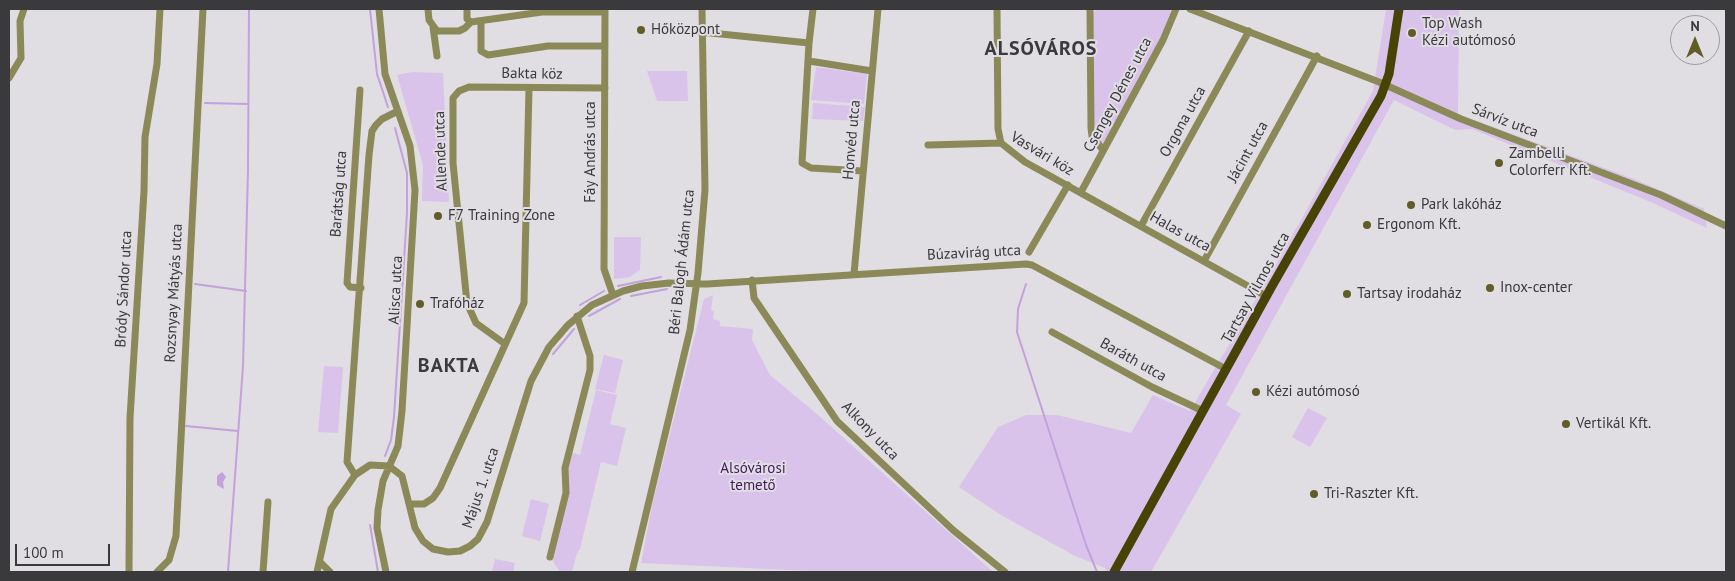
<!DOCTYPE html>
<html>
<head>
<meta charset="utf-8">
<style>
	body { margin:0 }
	#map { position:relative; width:1735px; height:581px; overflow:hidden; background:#e0dde3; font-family:"PT Sans",sans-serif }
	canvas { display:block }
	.frame { position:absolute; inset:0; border:10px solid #3a393c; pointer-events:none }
	.north { position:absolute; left:1670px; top:15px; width:50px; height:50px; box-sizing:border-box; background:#e0dde3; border:1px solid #9e9ba0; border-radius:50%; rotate:0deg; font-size:14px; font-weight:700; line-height:20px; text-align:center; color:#3a393c }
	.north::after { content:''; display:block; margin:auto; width:18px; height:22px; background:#605d29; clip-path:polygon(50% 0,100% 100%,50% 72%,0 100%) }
	.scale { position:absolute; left:15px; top:544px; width:95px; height:22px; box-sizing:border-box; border:2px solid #3a393c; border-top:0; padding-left:6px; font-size:15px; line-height:18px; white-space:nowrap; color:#3a393c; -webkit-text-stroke:4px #e0dde3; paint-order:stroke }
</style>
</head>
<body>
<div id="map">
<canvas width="1735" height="581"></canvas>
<div class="frame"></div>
<div class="north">N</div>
<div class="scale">100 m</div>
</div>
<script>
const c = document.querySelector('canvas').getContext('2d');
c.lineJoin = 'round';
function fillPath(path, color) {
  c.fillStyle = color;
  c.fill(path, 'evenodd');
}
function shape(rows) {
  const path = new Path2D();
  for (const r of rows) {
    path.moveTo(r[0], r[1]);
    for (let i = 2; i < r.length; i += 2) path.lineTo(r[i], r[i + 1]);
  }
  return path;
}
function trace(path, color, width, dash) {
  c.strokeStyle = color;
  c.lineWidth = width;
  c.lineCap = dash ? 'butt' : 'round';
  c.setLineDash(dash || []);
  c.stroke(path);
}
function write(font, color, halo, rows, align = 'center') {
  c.font = font + ' "PT Sans",sans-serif';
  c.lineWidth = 4;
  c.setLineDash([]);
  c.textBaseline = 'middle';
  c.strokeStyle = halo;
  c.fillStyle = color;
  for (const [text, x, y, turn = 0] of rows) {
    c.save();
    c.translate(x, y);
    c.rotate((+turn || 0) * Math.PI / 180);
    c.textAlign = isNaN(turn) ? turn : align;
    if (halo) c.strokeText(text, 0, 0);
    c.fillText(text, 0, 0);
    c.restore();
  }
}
const green = shape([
	[1098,9,1171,10,1166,27,1103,147,1094,133,1093,12],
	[1386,9,1459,9,1458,114,1634,179,1704,209,1707,228,1653,203,1472,129,1455,130,1394,100,1226,405,1241,414,1151,572,1107,572,1105,568,1075,556,1001,515,959,487,998,427,1026,415,1057,415,1131,433,1153,395,1190,411,1274,268,1373,91],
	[816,67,867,74,864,104,811,100],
	[647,71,687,71,688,101,657,101],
	[413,72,443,73,449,202,422,201,423,165,397,75],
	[813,103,865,107,863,121,812,119],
	[614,237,641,237,640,270,630,277,614,279],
	[713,295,711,310,714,311,713,319,720,321,720,326,753,329,752,340,770,375,818,415,993,572,832,572,641,563,653,501,704,299],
	[604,355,623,360,615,393,595,389],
	[324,366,343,367,338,433,318,432],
	[596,390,617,395,610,424,626,428,617,466,601,462,580,549,577,553,572,572,560,572,550,557,566,493,569,452,580,455],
	[1308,408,1327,418,1310,447,1292,437],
	[531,499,549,504,540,541,522,536],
	[495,559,515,563,513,572,492,572]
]);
const water = shape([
	[222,472,226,477,223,482,224,489,217,485,217,476]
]);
const stream = shape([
	[370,9,377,74,388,107],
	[205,103,248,104],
	[1726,264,1726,440],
	[195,284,246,291],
	[1026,284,1018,309,1017,332,1086,545,1097,572],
	[618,286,661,277],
	[631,296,667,289],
	[580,305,604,291],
	[589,316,620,299],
	[553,354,574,329],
	[186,426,238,431],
	[385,456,391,440,394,417,407,213,407,173,395,128],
	[370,525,378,572],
	[228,572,243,366,248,170,249,9]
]);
const minor = shape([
	[379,9,385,74,410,146,415,190,402,411,398,446,383,481,378,510,377,528,386,572],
	[428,9,429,20,437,31,459,31,465,28,471,22],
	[467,9,467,19,471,22,542,12,605,12],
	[605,9,604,269,613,295],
	[997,9,998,129,1001,143],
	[1090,9,1091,128,1092,136,1103,150],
	[1190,9,1379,82,1461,119,1661,195,1726,226],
	[481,21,481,51,488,55,548,46,605,46],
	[433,27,437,56],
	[701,32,809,43,802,163,811,168,863,171],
	[809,43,813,9],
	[809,61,872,71],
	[9,78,21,58,20,21,24,9],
	[360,90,347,283,350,287,361,288],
	[928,145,1001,143,1025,162,1266,296],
	[1081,192,1163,40,1176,9],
	[1141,226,1249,31],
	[1029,252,1068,185],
	[1204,261,1317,56],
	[854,274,878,9],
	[752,280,754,298,837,421,953,530,1005,572],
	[1052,332,1152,387,1203,411],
	[505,344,476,323,467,303,453,163,453,98,459,91,469,87,605,88],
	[355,475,347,462,369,155,372,131,376,125,382,119,398,111],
	[409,504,424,504,433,498,440,488,524,303,529,88],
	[550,557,566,493,565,468,590,370,590,356,577,316],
	[320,562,330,572],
	[129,572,130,418,144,191,145,137,157,64,160,9],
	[157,572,169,560,176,536,203,9],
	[263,572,268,502],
	[317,572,331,509,355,475,370,465,389,466,402,476,415,528,423,541,433,549,448,552,460,551,470,546,478,539,487,522,531,381,549,347,568,325,592,305,623,291,642,286,669,283,707,284,1026,264,1032,265,1226,369],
	[632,572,690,330,698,273,705,190,702,9]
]);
const major = shape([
	[1114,572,1272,286,1381,96,1389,74,1399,9]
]);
const markers = [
	[641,30,5,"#605d29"],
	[1412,33,5,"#605d29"],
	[1499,163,5,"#605d29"],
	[1411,205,5,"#605d29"],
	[438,216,5,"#605d29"],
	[1367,225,5,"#605d29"],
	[1490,288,5,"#605d29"],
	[1347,294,5,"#605d29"],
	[420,304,5,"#605d29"],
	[1256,392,5,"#605d29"],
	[1566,424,5,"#605d29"],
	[1314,494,5,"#605d29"]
];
const poiNames = [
	["Top Wash",1422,24],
	["Kézi autómosó",1422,41],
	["Hőközpont",651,30],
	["Zambelli",1509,154],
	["Colorferr Kft.",1509,171],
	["Park lakóház",1421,205],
	["F7 Training Zone",448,216],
	["Ergonom Kft.",1377,225],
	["Inox-center",1500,288],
	["Tartsay irodaház",1357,294],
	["Trafóház",430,304],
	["Kézi autómosó",1266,392],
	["Vertikál Kft.",1576,424],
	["Tri-Raszter Kft.",1324,494]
];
const streetNames = [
	["Bakta köz",532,74,1],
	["Csengey Dénes utca",1118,95,-62],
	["Sárvíz utca",1505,121,21],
	["Orgona utca",1183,122,-61],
	["Honvéd utca",852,140,-85],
	["Allende utca",441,151,-92],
	["Fáy András utca",591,152,-90],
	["Jácint utca",1248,152,-61],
	["Vasvári köz",1042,154,31],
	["Barátság utca",339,194,-86],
	["Halas utca",1180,232,29],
	["Búzavirág utca",974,253,-3],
	["Béri Balogh Ádám utca",682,262,-84],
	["Tartsay Vilmos utca",1256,288,-61],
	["Bródy Sándor utca",124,289,-87],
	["Alisca utca",396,290,-87],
	["Rozsnyay Mátyás utca",174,293,-87],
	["Baráth utca",1133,360,29],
	["Alkony utca",870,431,46],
	["Május 1. utca",481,488,-71]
];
const parkNames = [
	["Alsóvárosi",753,469],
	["temető",753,486]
];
const districtNames = [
	["ALSÓVÁROS",1041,49],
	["BAKTA",449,366]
];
fillPath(green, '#d9c3eb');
fillPath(water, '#c2a1dc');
trace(stream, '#c2a1dc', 2);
trace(minor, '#8c8959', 7);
trace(major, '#474305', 9);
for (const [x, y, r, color] of markers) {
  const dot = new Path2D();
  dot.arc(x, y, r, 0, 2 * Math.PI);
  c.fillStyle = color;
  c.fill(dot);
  trace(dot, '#e0dde3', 2);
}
write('15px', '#3a393c', '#e0dde3', poiNames, 'left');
write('15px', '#3a393c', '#e0dde3', streetNames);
write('15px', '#44195e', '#e0dde3', parkNames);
c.letterSpacing = '1px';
write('bold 20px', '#3a393c', '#e0dde3', districtNames);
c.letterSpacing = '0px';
</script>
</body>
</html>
